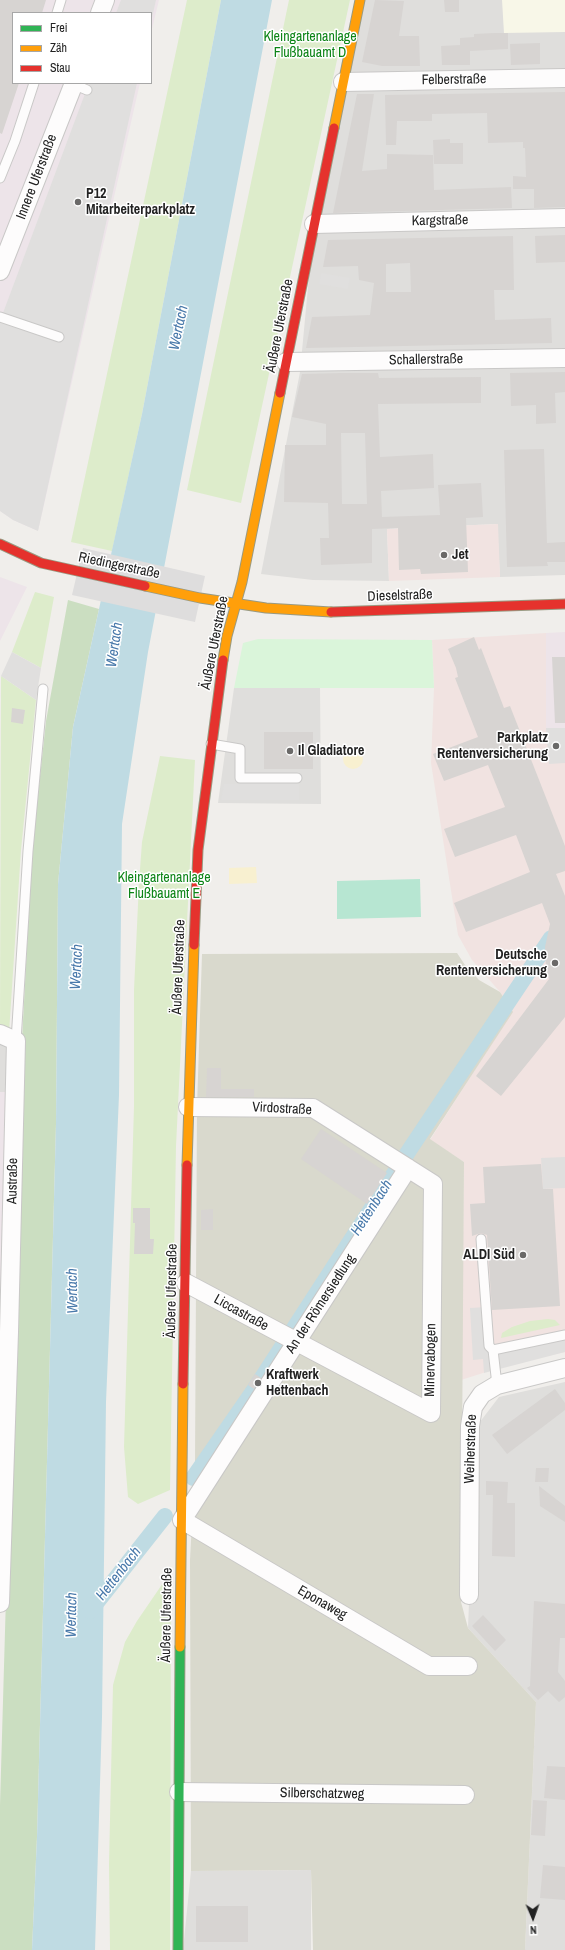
<!DOCTYPE html>
<html>
<head>
<meta charset="utf-8">
<style>
	body { margin:0 }
	#map { position:relative; width:565px; height:1950px; overflow:hidden; background:#f0eeeb; font-family:"Archivo Narrow",sans-serif }
	canvas { display:block }
	.legend { position:absolute; left:12px; top:12px; width:140px; height:72px; box-sizing:border-box; background:#fff; border:1px solid #a7a7a7; margin:0; padding:5px 7px; list-style:none; font-size:12px; color:#222 }
	.legend li { display:flex; align-items:center; gap:8px; height:20px }
	.legend b { width:20px; border:1px solid #a7a7a7 }
	.north { position:absolute; left:513px; top:1898px; width:40px; height:40px; -webkit-text-stroke:3px #fff; paint-order:stroke; rotate:178deg; font-size:11px; font-weight:700; line-height:16px; text-align:center; color:#222 }
	.north::after { content:''; display:block; margin:auto; width:14px; height:18px; background:#222; clip-path:polygon(50% 0,100% 100%,50% 72%,0 100%) }
</style>
</head>
<body>
<div id="map">
<canvas width="565" height="1950"></canvas>
<ul class="legend">
<li><b style="height:5px;background:#30b455"></b>Frei</li>
<li><b style="height:5px;background:#ff9f0a"></b>Zäh</li>
<li><b style="height:5px;background:#e5322d"></b>Stau</li>
</ul>
<div class="north">N</div>
</div>
<script>
const c = document.querySelector('canvas').getContext('2d');
c.lineJoin = 'round';
function fillPath(path, color) {
  c.fillStyle = color;
  c.fill(path, 'evenodd');
}
function shape(rows) {
  const path = new Path2D();
  for (const r of rows) {
    if (r.length === 3) {
      path.moveTo(r[0] + r[2], r[1]);
      path.arc(r[0], r[1], r[2], 0, 2 * Math.PI);
      continue;
    }
    path.moveTo(r[0], r[1]);
    for (let i = 2; i < r.length; i += 2) path.lineTo(r[i], r[i + 1]);
  }
  return path;
}
function trace(path, color, width, dash) {
  c.strokeStyle = color;
  c.lineWidth = width;
  c.lineCap = dash ? 'butt' : 'round';
  c.setLineDash(dash || []);
  c.stroke(path);
}
function write(font, color, halo, rows, align = 'center') {
  c.font = font + ' "Archivo Narrow",sans-serif';
  c.lineWidth = 3;
  c.setLineDash([]);
  c.textBaseline = 'middle';
  c.strokeStyle = halo;
  c.fillStyle = color;
  for (const [text, x, y, turn = 0] of rows) {
    c.save();
    c.translate(x, y);
    c.rotate((+turn || 0) * Math.PI / 180);
    c.textAlign = isNaN(turn) ? turn : align;
    if (halo) c.strokeText(text, 0, 0);
    c.fillText(text, 0, 0);
    c.restore();
  }
}
const residential = shape([
	[360,0,565,0,565,575,500,577,497,524,387,529,389,581,313,580,261,574,300,372,314,224],
	[320,687,321,804,218,803,234,688],
	[0,1040,9,1044,9,1092,0,1092],
	[565,1382,565,1950,525,1950,536,1702,468,1628,476,1427,499,1397],
	[311,1870,311,1950,183,1950,191,1871]
]);
const commercial = shape([
	[498,524,500,577,389,581,387,529],
	[546,633,546,728,565,728,565,1352,508,1365,461,1380,464,1162,430,1140,512,1012,500,992,472,960,458,935,431,763,434,688,432,640]
]);
const industrial = shape([
	[0,0,159,0,151,33,151,13,13,13,13,83,140,83,38,531,13,520,0,511],
	[0,577,27,587,0,641],
	[565,632,565,728,546,728,546,633],
	[0,1092,8,1092,0,1398]
]);
const education = shape([
	[502,0,565,0,565,32,504,33]
]);
const construction = shape([
	[457,953,465,965,479,980,500,992,513,1012,430,1139,464,1162,461,1602,468,1628,536,1702,525,1950,313,1950,311,1870,191,1871,190,1560,195,1463,197,1107,202,954]
]);
const grass = shape([
	[187,0,221,0,142,414,112,551,71,542],
	[289,0,350,0,241,503,187,490],
	[35,592,54,597,41,668,12,652],
	[1,676,36,700,21,850,9,1033,0,1028],
	[160,756,195,760,176,1146,170,1490,138,1504,128,1497,124,1447,134,1106,134,990,139,883,142,842],
	[548,1319,555,1320,560,1325,501,1338,502,1333,512,1327,530,1321],
	[163,1583,171,1588,170,1950,110,1950,109,1864,113,1685,125,1642,137,1621]
]);
const forest = shape([
	[68,600,99,609,73,727,58,884,56,1124,37,1837,32,1950,0,1950,0,1805,22,1040,32,851,46,721]
]);
const sand = shape([
	[353,759,10],
	[256,867,257,883,229,884,229,868]
]);
const park = shape([
	[258,639,432,640,434,688,234,688,243,643]
]);
const pitch = shape([
	[420,879,421,917,337,919,337,881]
]);
const parking = shape([
	[121,0,156,0,151,22,151,13,116,13],
	[89,83,137,83,38,531,13,520,0,511,0,321],
	[321,273,350,278,348,289,319,284],
	[12,652,41,668,36,700,1,676],
	[546,728,565,728,565,763,549,764],
	[224,784,299,784,299,800,221,800],
	[565,1157,565,1188,543,1189,541,1158],
	[486,1307,489,1346,565,1335,565,1352,484,1373,483,1359,473,1360,470,1308]
]);
const water = shape([
	[221,0,272,0,148,652,122,824,119,1095,106,1402,102,1717,95,1950,32,1950,37,1837,56,1124,58,884,73,727,142,414]
]);
const pier = shape([
	[83,548,205,576,195,622,72,595]
]);
const canal = shape([
	[193,1478,254,1390,410,1149,551,938],
	[90,1611,165,1516]
]);
const building = shape([
	[0,0,46,0,42,13,13,13,13,83,19,83,2,134,0,133],
	[375,0,404,1,399,36,419,36,420,66,382,66,362,62],
	[444,0,459,0,459,12,445,12],
	[494,33,508,33,508,49,470,51,470,65,442,65,441,46,460,45,460,38,474,37,474,34],
	[540,43,540,64,511,65,510,44],
	[565,92,565,207,534,208,534,189,513,189,513,176,526,177,525,148,523,148,523,142,488,143,487,113,432,114,432,121,397,121,396,145,386,145,385,95],
	[357,94,374,94,362,171,387,169,387,154,433,155,434,190,511,187,512,208,333,213],
	[450,139,450,143,463,143,463,164,434,164,433,140],
	[565,235,565,262,536,263,535,236],
	[513,236,514,290,494,290,495,320,551,318,552,343,306,348,312,317,370,315,374,283,359,280,358,266,323,267,328,240],
	[410,263,411,292,386,292,386,264],
	[565,372,565,392,555,393,556,423,536,424,536,405,511,406,510,373],
	[342,373,378,373,379,378,481,377,481,403,378,404,380,457,433,454,434,488,381,491,382,517,440,515,438,485,481,483,483,517,466,518,468,572,421,574,420,569,399,570,398,528,372,529,372,563,321,565,320,538,329,538,328,503,284,502,285,445,326,445,326,424,292,417,302,374],
	[341,433,365,433,367,504,342,504],
	[544,449,547,543,565,542,565,562,547,562,548,566,507,567,504,450],
	[474,637,479,650,481,648,504,708,510,706,565,846,565,871,556,874,565,896,565,1017,501,1096,476,1076,549,979,546,968,545,947,550,924,542,903,466,932,454,903,530,872,516,835,455,857,444,829,505,807,488,765,444,781,433,754,478,737,455,678,458,677,456,668,448,649],
	[552,657,565,657,565,723,555,723],
	[12,708,25,710,23,724,11,722],
	[264,732,313,732,313,769,264,769],
	[207,1068,221,1068,221,1089,254,1089,254,1097,206,1097],
	[321,1129,387,1173,367,1204,301,1159],
	[541,1164,543,1189,553,1189,560,1306,492,1310,487,1235,481,1233,472,1236,470,1204,485,1203,483,1167],
	[133,1208,150,1208,150,1239,154,1239,153,1254,134,1254,135,1223,133,1223],
	[213,1209,213,1230,201,1230,201,1210],
	[255,1374,261,1378,254,1389,248,1385],
	[555,1389,565,1403,565,1410,507,1454,492,1435],
	[536,1468,549,1468,548,1482,535,1482],
	[486,1481,508,1482,507,1503,515,1503,515,1557,492,1556,493,1495,486,1495],
	[539,1486,565,1506,565,1522,540,1506],
	[534,1601,565,1604,565,1638,560,1638,558,1672,565,1681,565,1697,559,1702,548,1691,538,1700,527,1688,530,1686],
	[483,1615,506,1640,495,1651,472,1626],
	[547,1766,565,1767,565,1800,544,1798],
	[533,1800,547,1801,545,1836,531,1835],
	[543,1865,565,1867,565,1900,540,1898],
	[196,1906,248,1906,248,1942,196,1942]
]);
const lane = shape([
	[57,13,61,0],
	[73,84,87,90],
	[0,178,15,141,34,83],
	[0,317,59,337],
	[211,744,240,749,240,778,297,778],
	[16,1041,28,851,43,689],
	[481,1239,489,1346,493,1350,497,1385],
	[493,1350,565,1335]
]);
const street = shape([
	[100,13,105,0],
	[343,82,565,78],
	[314,224,565,218],
	[0,271,74,83],
	[286,362,565,358],
	[0,1034,16,1041,9,1332,0,1603],
	[408,1168,182,1520,429,1666,468,1666],
	[186,1283,431,1413,433,1184,313,1108,188,1107],
	[469,1595,470,1426,473,1407,482,1394,497,1385,565,1368],
	[179,1792,465,1795]
]);
const fast = shape([
	[178,1950,180,1647]
]);
const slow = shape([
	[334,128,360,0],
	[145,586,200,598,266,608,331,612],
	[223,660,227,636,242,582,280,393],
	[187,1165,194,945],
	[180,1647,183,1384]
]);
const jam = shape([
	[280,393,334,128],
	[0,544,41,563,145,586],
	[331,612,565,604],
	[194,945,198,850,223,660],
	[183,1384,187,1165]
]);
const markers = [
	[78,202,4,"#6a6968"],
	[444,555,4,"#6a6968"],
	[556,746,4,"#6a6968"],
	[290,751,4,"#6a6968"],
	[555,963,4,"#6a6968"],
	[523,1255,4,"#6a6968"],
	[258,1383,4,"#6a6968"]
];
const parkNames = [
	["Kleingartenanlage",310,37],
	["Flußbauamt D",310,53],
	["Kleingartenanlage",164,878],
	["Flußbauamt E",164,894]
];
const streetNames = [
	["Felberstraße",454,80,-1],
	["Innere Uferstraße",37,177,-69],
	["Kargstraße",440,221,-1],
	["Äußere Uferstraße",280,326,-79],
	["Schallerstraße",426,360,-1],
	["Riedingerstraße",119,566,12],
	["Dieselstraße",400,596,-2],
	["Äußere Uferstraße",215,643,-79],
	["Äußere Uferstraße",179,967,-88],
	["Virdostraße",282,1109,3],
	["Austraße",13,1181,-89],
	["Äußere Uferstraße",172,1291,-89],
	["An der Römersiedlung",321,1304,-57],
	["Liccastraße",241,1313,29],
	["Minervabogen",431,1360,-89],
	["Weiherstraße",471,1449,-88],
	["Eponaweg",322,1603,30],
	["Äußere Uferstraße",167,1615,-89],
	["Silberschatzweg",322,1794,1]
];
const poiNames = [
	["P12",86,194],
	["Mitarbeiterparkplatz",86,210],
	["Jet",452,555],
	["Parkplatz",548,738,"right"],
	["Rentenversicherung",548,754,"right"],
	["Il Gladiatore",298,751],
	["Deutsche",547,955,"right"],
	["Rentenversicherung",547,971,"right"],
	["ALDI Süd",515,1255,"right"],
	["Kraftwerk",266,1375],
	["Hettenbach",266,1391]
];
const waterNames = [
	["Wertach",179,328,-78],
	["Wertach",115,645,-82],
	["Wertach",77,967,-87],
	["Hettenbach",372,1208,-57],
	["Wertach",73,1291,-91],
	["Hettenbach",119,1574,-52],
	["Wertach",72,1615,-89]
];
fillPath(residential, '#dfdedc');
fillPath(commercial, '#f1e3e1');
fillPath(industrial, '#ede4e9');
fillPath(education, '#f8f7e8');
fillPath(construction, '#d9d9cd');
fillPath(grass, '#ddeccb');
fillPath(forest, '#cbdec1');
fillPath(sand, '#f8f0d0');
fillPath(park, '#daf5da');
fillPath(pitch, '#b7e6d2');
fillPath(parking, '#e0dfde');
fillPath(water, '#bfdbe3');
fillPath(pier, '#dedddd');
trace(canal, '#bfdbe3', 16);
fillPath(building, '#d7d4d2');
trace(lane, '#c9c8c7', 11);
trace(street, '#c9c8c7', 20);
trace(fast, '#999a82', 11);
trace(slow, '#999a82', 11);
trace(jam, '#999a82', 11);
trace(lane, '#fdfcfc', 9);
trace(street, '#fdfcfc', 18);
trace(fast, '#30b455', 9);
trace(slow, '#ff9f0a', 9);
trace(jam, '#e5322d', 9);
for (const [x, y, r, color] of markers) {
  const dot = new Path2D();
  dot.arc(x, y, r, 0, 2 * Math.PI);
  c.fillStyle = color;
  c.fill(dot);
  trace(dot, '#fff', 1.5);
}
write('14px', '#0c8416', '#fff', parkNames);
write('14px', '#222', '#fff', streetNames);
write('bold 14px', '#222', '#fff', poiNames, 'left');
write('italic 15px', '#4a7aab', '#fff', waterNames);
</script>
</body>
</html>
